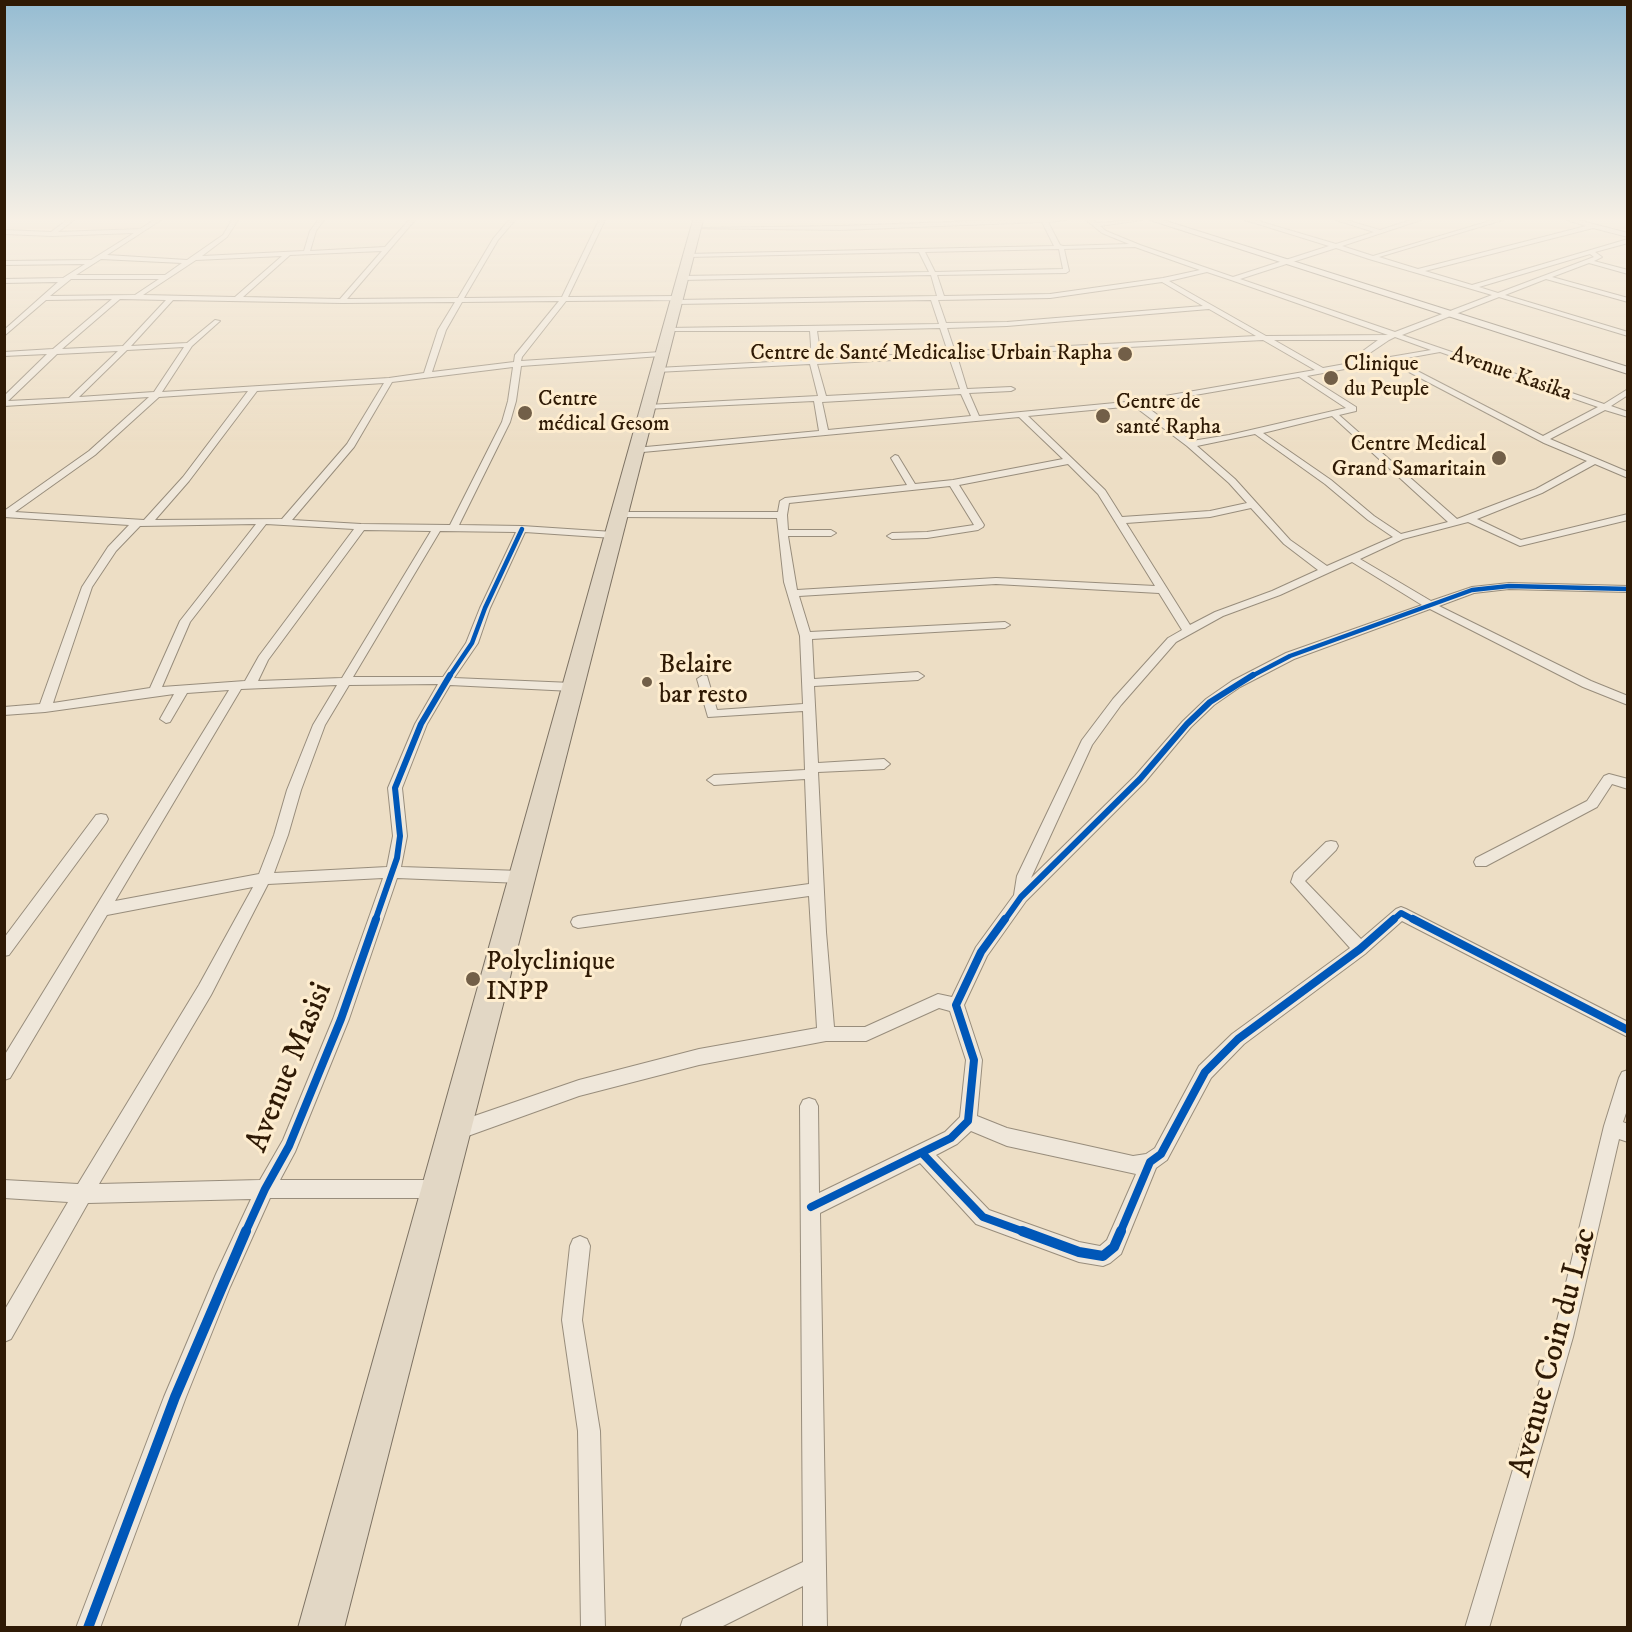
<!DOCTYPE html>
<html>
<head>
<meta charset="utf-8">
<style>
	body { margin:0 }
	#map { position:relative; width:1632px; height:1632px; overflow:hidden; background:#eddec5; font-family:"IM FELL DW Pica",serif }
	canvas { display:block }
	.frame { position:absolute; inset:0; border:6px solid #2f1a05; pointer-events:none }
</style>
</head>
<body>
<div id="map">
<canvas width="1632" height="1632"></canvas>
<div class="frame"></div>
</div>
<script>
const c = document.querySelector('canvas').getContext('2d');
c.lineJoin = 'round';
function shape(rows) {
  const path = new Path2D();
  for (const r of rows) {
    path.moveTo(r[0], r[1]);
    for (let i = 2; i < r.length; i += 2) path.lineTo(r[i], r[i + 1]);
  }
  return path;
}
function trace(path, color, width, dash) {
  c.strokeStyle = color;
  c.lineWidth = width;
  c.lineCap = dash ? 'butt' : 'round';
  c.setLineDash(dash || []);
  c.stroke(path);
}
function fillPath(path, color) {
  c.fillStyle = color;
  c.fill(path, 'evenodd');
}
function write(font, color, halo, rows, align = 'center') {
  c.font = font + ' "IM FELL DW Pica",serif';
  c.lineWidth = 6;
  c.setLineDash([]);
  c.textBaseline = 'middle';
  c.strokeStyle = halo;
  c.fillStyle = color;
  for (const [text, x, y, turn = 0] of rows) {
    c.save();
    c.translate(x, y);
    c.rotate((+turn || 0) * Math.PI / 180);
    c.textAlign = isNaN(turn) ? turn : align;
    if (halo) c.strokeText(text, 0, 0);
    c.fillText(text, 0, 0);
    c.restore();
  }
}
const street = shape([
	[67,220,74,220,58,232,140,229,154,220,161,220,107,255,187,260,223,235,232,220,238,220,227,237,202,256,304,251,310,231,318,220,324,220,316,231,310,251,385,247,409,220,415,220,347,299,458,298,493,239,509,220,515,220,498,240,464,298,562,297,599,220,605,220,568,297,676,296,679,298,676,300,566,301,522,357,521,361,661,352,665,354,661,356,521,366,516,401,510,422,459,525,522,526,613,532,618,535,613,538,525,532,490,608,478,643,454,678,572,683,578,687,572,691,450,685,427,724,402,788,407,836,401,867,521,871,526,873,528,877,526,881,521,883,397,878,349,1019,295,1152,280,1180,438,1180,445,1182,447,1189,445,1196,438,1198,270,1198,230,1287,186,1397,100,1628,76,1628,164,1397,216,1274,251,1199,88,1203,11,1339,4,1342,4,1311,68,1202,4,1198,4,1180,78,1184,199,985,253,887,107,915,10,1078,4,1080,4,1056,229,690,187,693,170,722,166,723,160,719,174,694,45,712,4,715,4,707,40,704,82,587,108,547,129,525,4,517,4,511,89,451,149,397,4,406,4,396,47,354,4,356,4,352,53,349,112,299,46,300,4,336,4,330,58,282,4,283,4,279,63,278,85,264,4,265,4,261,91,260,134,233,52,236,4,234,4,230,51,232,67,220],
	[382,251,340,299,243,297,290,255,382,251],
	[282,256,235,297,143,295,196,260,282,256],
	[101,259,182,263,165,275,76,275,101,259],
	[71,279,159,279,135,295,50,296,71,279],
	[120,299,166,300,123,346,62,349,120,299],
	[173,300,342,303,455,302,438,330,424,373,389,378,162,392,192,346,220,321,215,320,187,343,131,346,173,300],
	[559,301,515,355,514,362,432,372,446,330,462,302,559,301],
	[184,347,154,392,79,397,127,350,184,347],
	[118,351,69,398,8,401,57,354,118,351],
	[513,367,508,401,502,422,450,525,361,524,292,520,354,447,392,382,513,367],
	[384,383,347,444,282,519,155,520,189,481,257,391,384,383],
	[248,391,183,477,144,520,15,512,95,455,159,397,248,391],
	[256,524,180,621,150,688,53,703,92,587,116,551,140,526,256,524],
	[266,524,354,529,259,656,245,681,162,687,190,622,266,524],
	[364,530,431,531,342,678,258,681,268,660,364,530],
	[440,531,516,532,480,608,466,643,443,677,353,677,440,531],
	[438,684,415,724,388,788,393,836,387,867,274,873,288,835,301,790,325,725,349,685,438,684],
	[337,685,313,725,287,790,274,835,259,874,115,901,241,689,337,685],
	[383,878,333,1019,283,1140,260,1180,99,1184,211,995,268,884,383,878],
	[1008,220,1066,220,1048,222,1060,245,1063,246,1129,244,1102,233,1086,220,1093,220,1097,223,1142,220,1100,226,1106,231,1140,245,1233,277,1329,246,1245,220,1255,220,1336,244,1374,232,1336,220,1346,220,1380,230,1411,220,1421,220,1342,246,1373,256,1493,220,1503,220,1379,257,1418,269,1586,226,1567,220,1578,220,1628,233,1628,237,1593,228,1425,271,1472,285,1628,239,1628,243,1595,252,1602,257,1594,261,1628,270,1628,274,1589,263,1552,277,1628,298,1628,302,1546,279,1505,295,1628,332,1628,336,1499,297,1402,335,1604,404,1628,389,1628,395,1611,406,1628,412,1628,417,1605,410,1550,439,1628,472,1628,478,1595,464,1542,493,1477,519,1521,540,1628,514,1628,520,1520,546,1468,522,1403,539,1360,559,1431,601,1472,587,1509,583,1628,586,1628,592,1509,589,1474,593,1439,606,1591,681,1628,696,1628,705,1583,687,1430,609,1294,659,1240,687,1214,705,1191,727,1145,782,1026,901,987,956,964,1005,982,1060,977,1116,1007,1128,1133,1156,1146,1154,1155,1148,1199,1066,1232,1034,1350,948,1291,882,1294,873,1326,842,1331,841,1336,842,1338,846,1336,850,1305,881,1361,939,1396,909,1401,907,1406,909,1628,1022,1628,1037,1402,921,1365,954,1244,1044,1211,1078,1167,1160,1156,1168,1121,1254,1110,1263,1103,1266,1079,1262,976,1224,920,1163,820,1213,827,1628,803,1628,803,1586,719,1628,680,1628,683,1619,803,1562,800,1106,803,1100,809,1098,815,1100,818,1106,819,1193,945,1132,960,1117,966,1060,950,1011,939,1008,866,1041,826,1041,699,1065,579,1096,454,1141,448,1138,445,1132,448,1126,454,1123,579,1080,699,1049,817,1028,809,896,578,928,573,926,571,922,573,918,578,916,809,884,805,779,714,785,707,780,714,775,805,770,803,711,708,717,697,679,703,675,707,676,717,710,803,704,800,636,784,582,777,518,619,517,614,514,616,512,778,512,780,501,785,498,907,485,891,458,895,455,898,456,915,484,953,480,1063,459,1019,417,632,453,632,449,635,448,819,431,814,401,644,409,644,405,647,405,818,396,810,364,657,372,653,370,657,368,810,360,811,345,810,331,668,331,666,328,939,324,931,300,675,304,672,302,675,300,937,296,931,275,682,280,679,278,682,276,929,272,919,252,688,257,686,254,1054,246,1042,222,840,230,693,228,840,226,1008,220],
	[1135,247,1200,270,1163,278,1050,294,944,296,937,275,1066,273,1069,271,1064,249,1135,247],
	[1336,248,1369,259,1492,295,1395,332,1240,279,1336,248],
	[1059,249,1063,269,935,272,925,252,1059,249],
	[1590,254,1594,257,1498,293,1479,287,1590,254],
	[1207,272,1231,280,1388,335,1266,336,1169,281,1207,272],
	[1162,282,1203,306,1007,322,946,323,938,300,1050,298,1162,282],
	[1209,309,1256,336,955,352,947,328,1007,326,1209,309],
	[940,328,948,352,817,359,819,345,817,331,940,328],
	[1395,337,1431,350,1355,363,1389,340,1395,337],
	[1263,340,1315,370,1136,401,979,416,969,393,1011,391,1015,389,1011,387,967,389,957,356,1263,340],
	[1274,340,1378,340,1345,364,1323,368,1274,340],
	[1440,352,1598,407,1543,436,1396,360,1440,352],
	[949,357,960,389,826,396,817,364,949,357],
	[1388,361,1544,443,1587,461,1536,489,1457,519,1339,415,1356,411,1356,407,1307,376,1388,361],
	[1299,377,1346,408,1229,435,1192,441,1143,404,1299,377],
	[961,394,971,416,828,430,822,402,961,394],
	[1134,406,1187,446,1229,483,1247,503,1210,511,1122,517,1105,490,1028,416,1134,406],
	[1332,416,1448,522,1401,534,1374,516,1331,480,1263,433,1332,416],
	[1255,434,1325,484,1368,520,1393,537,1327,566,1290,540,1235,479,1197,446,1255,434],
	[1068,464,1098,494,1155,586,996,578,797,590,788,536,831,536,836,533,831,530,788,530,787,515,789,503,950,486,974,525,927,532,892,533,887,536,892,539,927,538,978,530,983,527,984,525,959,485,1068,464],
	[1251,508,1284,544,1318,570,1272,591,1215,612,1190,625,1126,523,1210,517,1251,508],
	[1352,562,1422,605,1286,653,1232,681,1206,699,1183,721,1135,776,1031,878,1092,745,1121,705,1176,642,1223,616,1280,595,1352,562],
	[996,584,1159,593,1182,630,1168,638,1113,699,1082,740,1017,876,1014,895,976,947,952,997,938,994,865,1027,834,1027,826,932,818,772,884,769,890,764,884,759,818,763,814,686,918,680,924,676,918,672,814,679,812,639,1005,628,1010,625,1005,622,810,632,799,596,996,584],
	[971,1131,1007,1146,1136,1174,1107,1240,1100,1246,1079,1242,989,1210,936,1155,957,1144,971,1131],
	[1609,774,1628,779,1628,789,1612,784,1597,807,1486,866,1476,866,1474,862,1476,858,1587,801,1604,776,1609,774],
	[101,814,106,815,108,819,106,823,9,955,4,956,4,938,96,815,101,814],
	[1628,1070,1628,1107,1623,1122,1628,1124,1628,1142,1619,1139,1573,1337,1489,1628,1465,1628,1553,1337,1604,1126,1619,1078,1622,1072,1628,1070],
	[580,1236,587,1239,590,1246,582,1320,600,1431,605,1628,581,1628,578,1431,562,1320,570,1246,573,1239,580,1236]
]);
const secondary = shape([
	[1150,220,1163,220,1628,367,1628,374,1150,220]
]);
const highway = shape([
	[693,220,703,220,344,1628,298,1628,693,220]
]);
const cyclewayFar3 = shape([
	[449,677,472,643,485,608,522,529],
	[1250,677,1290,656,1472,590,1509,586,1628,589]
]);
const cyclewayFar2 = shape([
	[375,921,397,858,400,836,395,788,421,724,450,675],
	[1004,921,1021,897,1140,779,1187,724,1210,702,1253,675],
	[1392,921,1401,913,1416,921]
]);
const cyclewayFar1 = shape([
	[1413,919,1628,1030],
	[922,1153,983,1217,1027,1233],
	[811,1207,951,1138,968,1121,974,1060,956,1005,981,952,1005,919],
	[245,1233,265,1189,289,1146,341,1019,376,919],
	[1120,1233,1150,1162,1161,1154,1205,1072,1238,1039,1360,949,1394,919]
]);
const cycleway = shape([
	[1022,1231,1079,1252,1103,1256,1114,1247,1121,1231],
	[88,1628,175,1397,246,1231]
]);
const markers = [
	[1125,354,8,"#725f48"],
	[1331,378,8,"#725f48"],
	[525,413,8,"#725f48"],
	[1103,416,8,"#725f48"],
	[1499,458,8,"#725f48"],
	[647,682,6,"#725f48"],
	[473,979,8,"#725f48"]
];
const farPoinames = [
	["Centre de Santé Medicalise Urbain Rapha",1112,354,"right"],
	["Clinique",1344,365],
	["du Peuple",1344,390],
	["Centre",538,400],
	["médical Gesom",538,425],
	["Centre de",1116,403],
	["santé Rapha",1116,428],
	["Centre Medical",1486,445,"right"],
	["Grand Samaritain",1486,470,"right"]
];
const farStreetnames = [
	["Avenue Kasika",1511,375,19]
];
const poiNames = [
	["Belaire",659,667],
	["bar resto",659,697],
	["Polyclinique",486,964],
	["INPP",486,994]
];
const nearStreetnames = [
	["Avenue Masisi",291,1068,-68],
	["Avenue Coin du Lac",1555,1353,-75]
];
trace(street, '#988d7c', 2);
trace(secondary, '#7d7263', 2);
trace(highway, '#7d7263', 2);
fillPath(street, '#efe7da');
fillPath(secondary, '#efe7da');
fillPath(highway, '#e2d7c5');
trace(cyclewayFar3, '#0057b8', 4.5);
trace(cyclewayFar2, '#0057b8', 6);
trace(cyclewayFar1, '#0057b8', 8);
trace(cycleway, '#0057b8', 10);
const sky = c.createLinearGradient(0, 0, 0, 449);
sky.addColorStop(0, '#95bcd2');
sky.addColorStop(0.49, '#f7f0e5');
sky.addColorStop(1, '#f7f0e500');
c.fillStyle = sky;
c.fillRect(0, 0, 1632, 449);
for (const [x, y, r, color] of markers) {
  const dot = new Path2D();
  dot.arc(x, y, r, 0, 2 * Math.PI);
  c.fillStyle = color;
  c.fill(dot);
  trace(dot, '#feedcf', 2);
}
write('22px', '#2f1a05', '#feedcf', farPoinames, 'left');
write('22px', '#2f1a05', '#feedcf', farStreetnames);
write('26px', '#2f1a05', '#feedcf', poiNames, 'left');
write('32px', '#2f1a05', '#feedcf', nearStreetnames);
</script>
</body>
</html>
